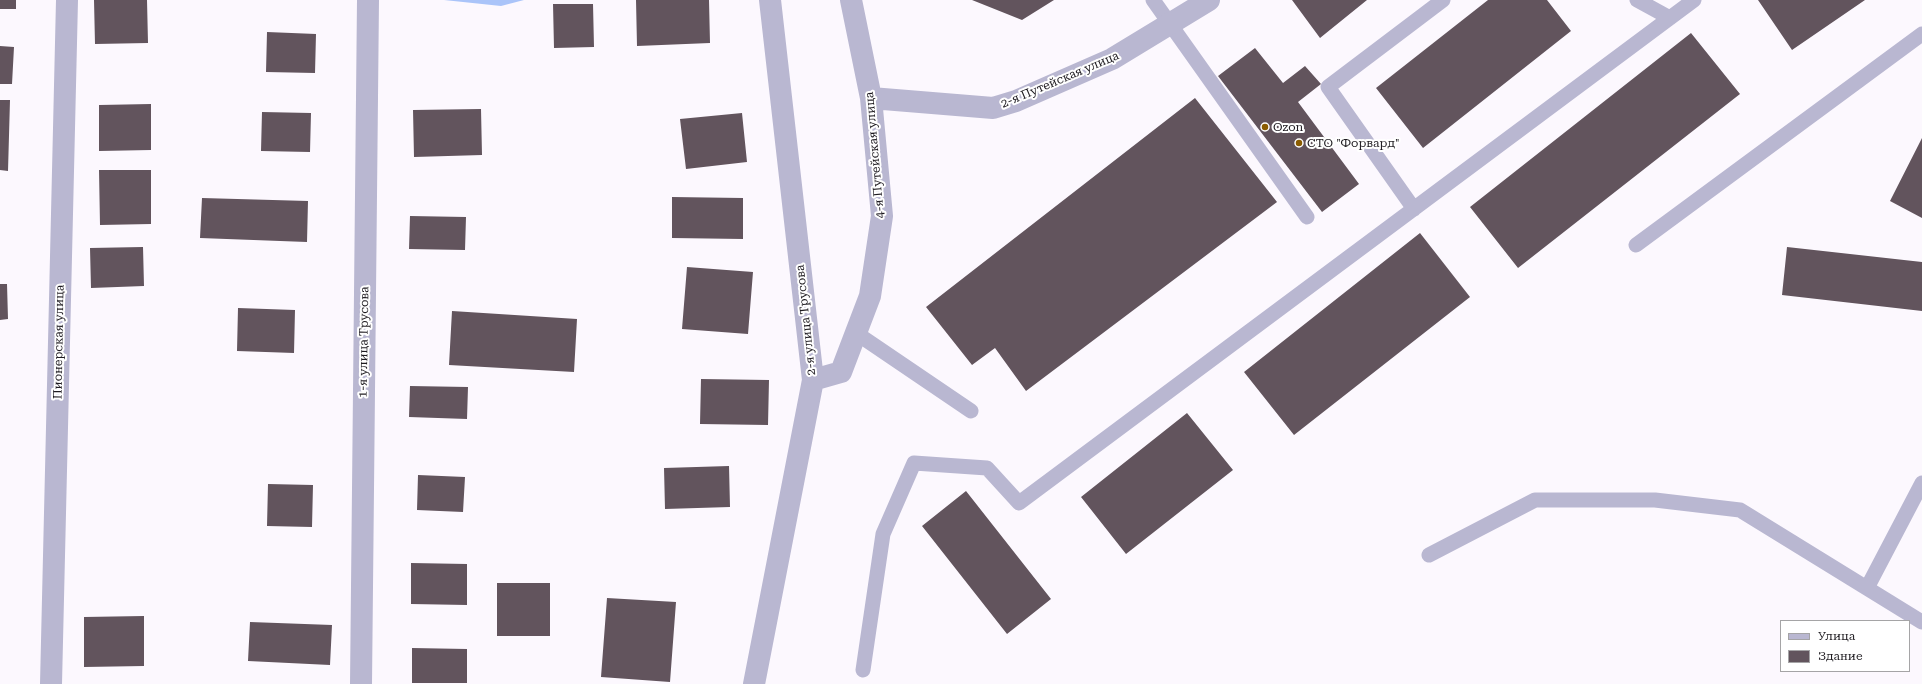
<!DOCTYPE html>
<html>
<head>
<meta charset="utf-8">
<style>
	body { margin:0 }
	#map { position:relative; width:1922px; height:684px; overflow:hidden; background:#fcf8fe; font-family:"Roboto Serif",serif }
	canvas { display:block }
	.legend { position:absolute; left:1780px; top:620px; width:130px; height:52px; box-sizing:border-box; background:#fff; border:1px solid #a5a4a6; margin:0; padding:5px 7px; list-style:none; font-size:12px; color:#1e1b20 }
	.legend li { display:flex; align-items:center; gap:8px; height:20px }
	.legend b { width:20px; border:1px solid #a5a4a6 }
</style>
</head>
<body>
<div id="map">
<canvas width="1922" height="684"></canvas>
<ul class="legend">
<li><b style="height:5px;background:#b9b7d1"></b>Улица</li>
<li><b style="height:11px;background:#62545d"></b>Здание</li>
</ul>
</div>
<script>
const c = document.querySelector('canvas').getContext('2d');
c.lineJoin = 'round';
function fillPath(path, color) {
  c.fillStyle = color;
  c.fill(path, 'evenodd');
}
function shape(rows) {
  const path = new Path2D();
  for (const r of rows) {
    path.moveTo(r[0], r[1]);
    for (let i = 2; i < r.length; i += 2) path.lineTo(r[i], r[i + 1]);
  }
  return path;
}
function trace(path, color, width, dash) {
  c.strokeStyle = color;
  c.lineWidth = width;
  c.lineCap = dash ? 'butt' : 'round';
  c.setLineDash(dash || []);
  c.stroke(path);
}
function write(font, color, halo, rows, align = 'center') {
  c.font = font + ' "Roboto Serif",serif';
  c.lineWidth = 4;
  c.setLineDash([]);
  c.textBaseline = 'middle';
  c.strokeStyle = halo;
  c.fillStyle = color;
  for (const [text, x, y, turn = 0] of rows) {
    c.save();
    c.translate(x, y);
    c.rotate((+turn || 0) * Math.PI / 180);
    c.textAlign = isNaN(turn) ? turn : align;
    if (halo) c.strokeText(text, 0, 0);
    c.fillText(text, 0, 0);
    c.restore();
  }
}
const water = shape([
	[444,0,524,0,501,6]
]);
const building = shape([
	[0,0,16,0,16,9,0,9],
	[94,0,147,0,148,43,95,44],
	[636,0,709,0,710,43,637,46],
	[972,0,1054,0,1022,20],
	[1292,0,1367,0,1320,38],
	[1488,0,1547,0,1571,31,1423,148,1376,88],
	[1758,0,1865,0,1792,50],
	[553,4,593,4,594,47,554,48],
	[267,32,316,34,315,73,266,72],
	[1691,33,1740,94,1518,268,1470,207],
	[0,46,14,47,12,84,0,84],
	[1255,48,1283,83,1305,66,1321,84,1298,102,1359,184,1322,212,1218,76],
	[1195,98,1277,202,1026,391,995,348,972,365,926,307],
	[0,100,10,100,8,171,0,170],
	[151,104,151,150,99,151,99,105],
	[481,109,482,155,414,157,413,110],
	[262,112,311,113,310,152,261,151],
	[742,113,747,162,686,169,680,119],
	[1922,138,1922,218,1890,201],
	[99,170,151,170,151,224,100,225],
	[672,197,743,198,743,239,672,238],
	[202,198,308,201,307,242,200,238],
	[410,216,466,217,465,250,409,249],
	[1420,233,1470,297,1294,435,1244,372],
	[143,247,144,286,91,288,90,248],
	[1787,247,1922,262,1922,311,1782,295],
	[687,267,753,272,748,334,682,329],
	[0,284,7,284,8,319,0,320],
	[238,308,295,310,294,353,237,351],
	[452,311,577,319,574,372,449,365],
	[701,379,769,380,768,425,700,424],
	[410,386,468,387,467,419,409,417],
	[1187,413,1233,470,1126,554,1081,497],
	[729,466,730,507,665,509,664,468],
	[418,475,465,477,463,512,417,510],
	[268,484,313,485,312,527,267,526],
	[966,491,1051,599,1007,634,922,526],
	[411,563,467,564,467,605,411,604],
	[497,583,550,583,550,636,497,636],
	[607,598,676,602,670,682,601,677],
	[144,616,144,666,84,667,84,617],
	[250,622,332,625,330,665,248,661],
	[412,648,467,649,467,683,412,683]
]);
const service = shape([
	[1153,0,1307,217],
	[1637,0,1670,18],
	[1414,209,1328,87,1443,0],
	[1636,245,1922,34],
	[856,333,971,411],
	[1429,555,1535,500,1655,500,1740,510,1922,622],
	[1867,588,1922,483],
	[863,670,883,534,914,463,987,468,1019,503,1694,0]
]);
const minor = shape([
	[871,98,993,108,1016,101,1112,59,1209,0],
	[813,380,841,372,870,296,882,216,871,98,851,0],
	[51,684,67,0],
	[361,684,368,0],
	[754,684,813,380,770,0]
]);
const markers = [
	[1265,127,4,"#8a5c00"],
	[1299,143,4,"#8a5c00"]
];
const streetNames = [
	["2-я Путейская улица",1060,80,-23],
	["4-я Путейская улица",875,155,-95],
	["2-я улица Трусова",806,320,-96],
	["Пионерская улица",59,342,-89],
	["1-я улица Трусова",364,342,-89]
];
const poiNames = [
	["Ozon",1273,127],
	["СТО \"Форвард\"",1307,143]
];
fillPath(water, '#aac4f9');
fillPath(building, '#62545d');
trace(service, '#b9b7d1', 15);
trace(minor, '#b9b7d1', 22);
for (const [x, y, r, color] of markers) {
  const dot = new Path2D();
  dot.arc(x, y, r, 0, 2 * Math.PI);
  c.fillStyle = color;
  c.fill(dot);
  trace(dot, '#fff', 1.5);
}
write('12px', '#1e1b20', '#fff', streetNames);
write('12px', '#1e1b20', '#fff', poiNames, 'left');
</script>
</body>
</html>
